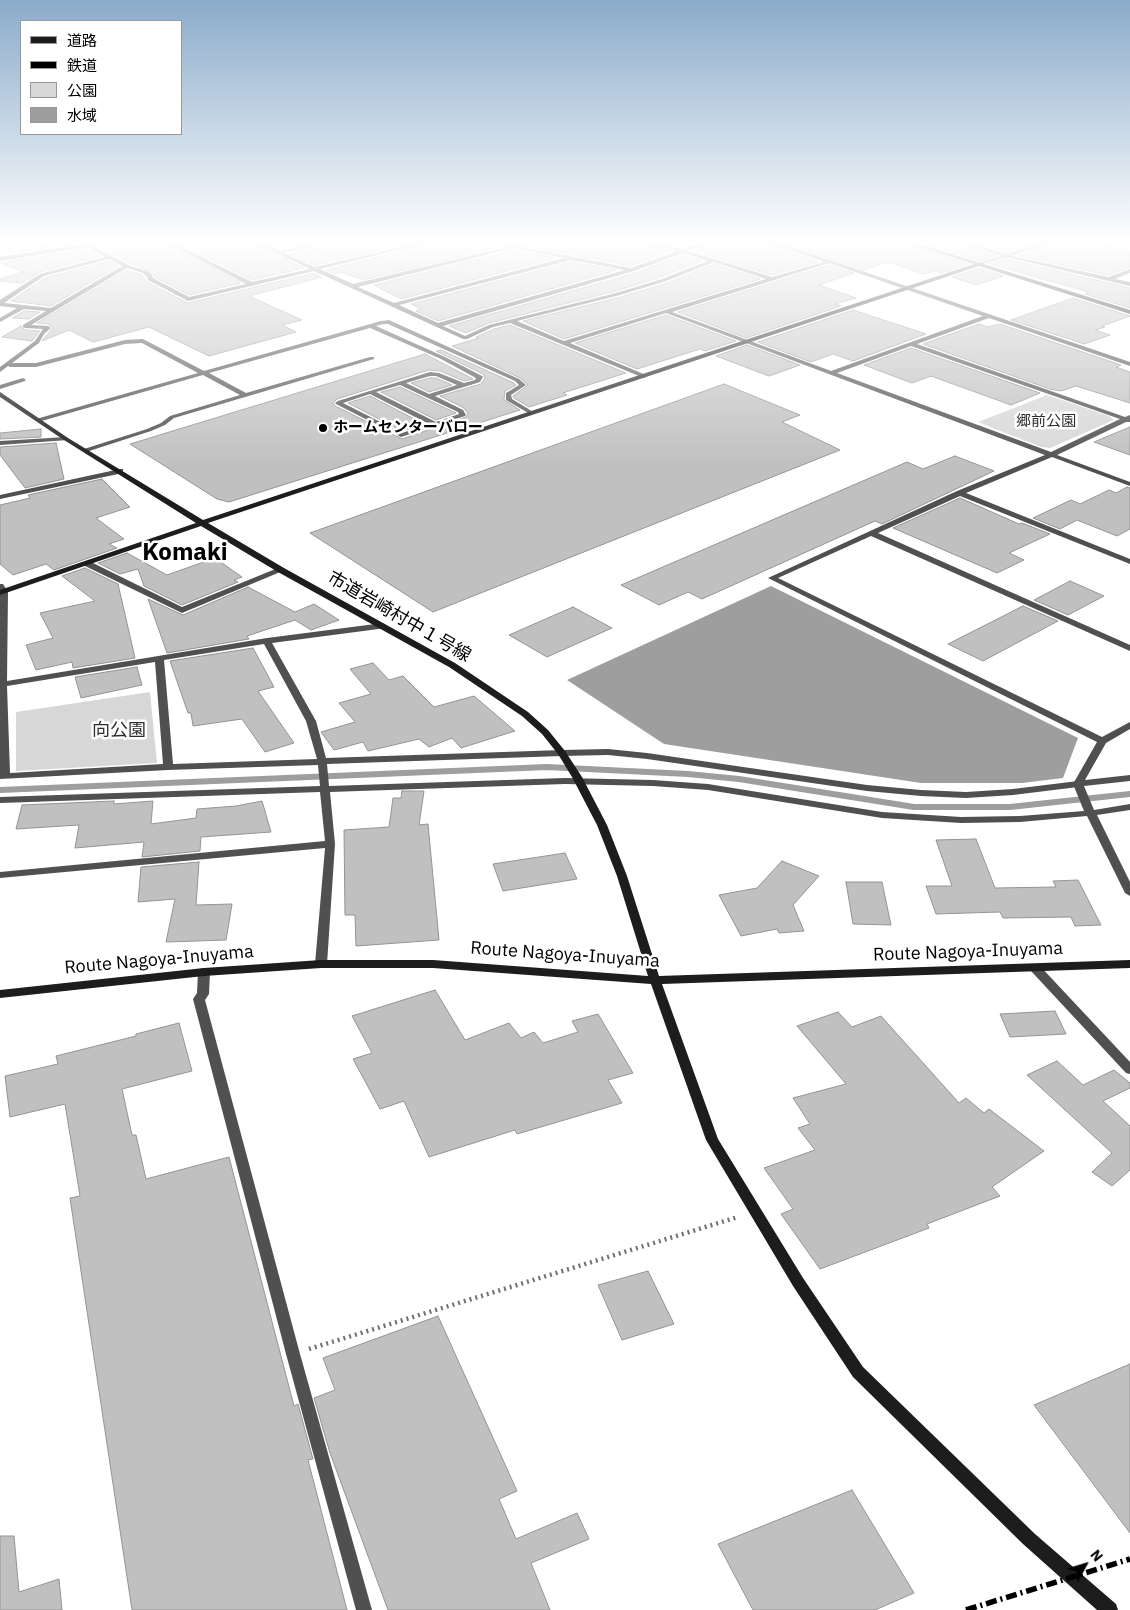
<!DOCTYPE html>
<html>
<head>
<meta charset="utf-8">
<style>
	body { margin:0 }
	#map { position:relative; width:1130px; height:1610px; overflow:hidden; background:#fff; font-family:"IBM Plex Sans","Noto Sans JP",sans-serif }
	canvas { display:block }
	.legend { position:absolute; left:20px; top:20px; width:162px; height:115px; box-sizing:border-box; background:#fff; border:1px solid #999; margin:0; padding:6px 9px; list-style:none; font-size:15px; color:#000 }
	.legend li { display:flex; align-items:center; gap:10px; height:25px }
	.legend b { width:25px; border:1px solid #999 }
	.north { position:absolute; left:1060px; top:1540px; width:50px; height:50px; -webkit-text-stroke:4px #fff; paint-order:stroke; rotate:51deg; font-size:14px; font-weight:700; line-height:20px; text-align:center; color:#000 }
	.north::after { content:''; display:block; margin:auto; width:18px; height:22px; background:#000; clip-path:polygon(50% 0,100% 100%,50% 72%,0 100%) }
</style>
</head>
<body>
<div id="map">
<canvas width="1130" height="1610"></canvas>
<ul class="legend">
<li><b style="height:6px;background:#1d1d1d"></b>道路</li>
<li><b style="height:6px;background:#000"></b>鉄道</li>
<li><b style="height:14px;background:#d7d7d7"></b>公園</li>
<li><b style="height:14px;background:#9e9e9e"></b>水域</li>
</ul>
<div class="north">N</div>
</div>
<script>
const c = document.querySelector('canvas').getContext('2d');
c.lineJoin = 'round';
function fillPath(path, color) {
  c.fillStyle = color;
  c.fill(path, 'evenodd');
}
function shape(rows) {
  const path = new Path2D();
  for (const r of rows) {
    path.moveTo(r[0], r[1]);
    for (let i = 2; i < r.length; i += 2) path.lineTo(r[i], r[i + 1]);
  }
  return path;
}
function trace(path, color, width, dash) {
  c.strokeStyle = color;
  c.lineWidth = width;
  c.lineCap = dash ? 'butt' : 'round';
  c.setLineDash(dash || []);
  c.stroke(path);
}
function write(font, color, halo, rows, align = 'center') {
  c.font = font + ' "IBM Plex Sans","Noto Sans JP",sans-serif';
  c.lineWidth = 5;
  c.setLineDash([]);
  c.textBaseline = 'middle';
  c.strokeStyle = halo;
  c.fillStyle = color;
  for (const [text, x, y, turn = 0] of rows) {
    c.save();
    c.translate(x, y);
    c.rotate((+turn || 0) * Math.PI / 180);
    c.textAlign = isNaN(turn) ? turn : align;
    if (halo) c.strokeText(text, 0, 0);
    c.fillText(text, 0, 0);
    c.restore();
  }
}
const green = shape([
	[1047,395,1109,416,1114,420,1050,448,1041,447,978,422],
	[150,692,157,763,16,771,16,712]
]);
const water = shape([
	[771,586,1078,738,1063,778,1022,783,921,783,664,744,567,680]
]);
const stream = shape([
	[0,790,547,767,688,774,739,779,914,807,1010,807,1130,794]
]);
const building = shape([
	[10,240,74,240,77,243,17,252,24,250,10,240],
	[87,240,159,240,241,283,189,295,155,277,148,270,129,263,87,240],
	[172,240,247,240,304,268,252,280,172,240],
	[260,240,322,240,280,249,260,240],
	[342,240,423,240,315,265,290,254,340,242,342,240],
	[442,240,475,240,499,247,363,280,341,272,335,274,326,270,440,242,442,240],
	[496,240,625,240,627,242,670,251,631,266,496,240],
	[646,240,703,240,683,247,646,240],
	[718,240,761,240,818,262,772,275,694,251,718,240],
	[776,240,897,240,968,264,941,273,935,271,923,274,888,262,864,270,776,240],
	[913,240,952,240,995,256,979,261,913,240],
	[968,240,1044,240,1006,252,968,240],
	[1060,240,1089,240,1130,252,1130,267,1108,275,1019,256,1060,240],
	[87,249,100,256,40,272,22,283,0,281,0,279,23,272,1,263,87,249],
	[514,250,556,258,401,299,374,285,514,250],
	[683,255,702,261,661,277,616,291,489,323,466,333,449,326,635,273,683,255],
	[1006,259,1130,288,1130,308,1085,294,1089,292,989,264,1006,259],
	[109,261,118,266,51,306,11,301,45,278,109,261],
	[571,262,617,270,438,321,416,311,421,309,411,304,571,262],
	[714,264,760,279,564,339,523,321,621,297,667,283,714,264],
	[829,265,854,273,819,285,856,298,835,304,841,306,746,338,678,312,829,265],
	[979,268,1004,276,976,285,952,277,979,268],
	[127,270,142,275,147,282,188,303,314,273,322,277,249,296,302,320,282,325,296,332,209,356,149,327,93,342,69,330,42,341,53,328,48,324,37,323,127,270],
	[1073,298,1130,316,1102,326,1105,327,1095,330,1110,335,1084,344,1011,320,1073,298],
	[853,310,926,334,853,361,833,354,811,362,758,342,853,310],
	[24,311,40,312,29,319,12,318,24,311],
	[666,315,736,341,705,351,700,349,637,369,575,343,666,315],
	[979,324,988,327,1000,324,1121,365,1116,367,1130,372,1130,403,1076,386,1061,391,1050,389,923,344,979,324],
	[510,325,626,373,563,393,567,395,529,407,514,398,513,396,528,385,520,378,452,346,479,338,476,337,494,329,510,325],
	[21,326,25,330,40,331,32,341,2,337,21,326],
	[747,345,800,365,769,376,716,356,747,345],
	[911,348,1040,393,1011,405,931,376,912,383,864,365,911,348],
	[441,350,514,383,516,385,505,391,504,400,520,410,229,502,217,499,130,444,425,354,473,379,464,381,440,371,429,370,337,399,333,403,335,406,402,439,466,417,468,414,464,408,440,396,481,384,485,378,483,374,436,351,441,350],
	[430,378,436,378,452,385,429,392,411,383,430,378],
	[724,384,800,415,782,422,840,450,433,612,310,533,724,384],
	[400,387,456,413,436,420,381,392,400,387],
	[370,396,424,424,402,431,348,403,370,396],
	[1130,427,1130,455,1094,442,1130,427],
	[41,429,41,437,0,439,0,433,41,429],
	[56,443,64,479,25,488,0,455,0,447,56,443],
	[955,456,994,471,882,524,875,521,702,599,688,592,659,605,621,585,907,462,923,469,955,456],
	[102,479,130,507,96,518,124,539,109,544,117,548,54,570,46,564,13,575,0,564,0,505,30,498,28,495,102,479],
	[1127,487,1130,488,1130,529,1117,536,1077,520,1060,529,1033,518,1071,500,1080,504,1109,490,1116,493,1127,487],
	[960,498,1019,524,1022,523,1050,534,1009,553,1024,560,997,573,893,528,960,498],
	[127,553,167,575,215,558,242,577,234,580,238,582,182,605,144,586,138,569,120,574,98,563,127,553],
	[85,568,118,584,135,658,73,668,72,662,36,670,26,645,53,638,40,613,95,601,62,576,85,568],
	[1070,581,1104,596,1068,615,1034,600,1070,581],
	[248,587,295,612,314,604,339,620,311,630,295,620,247,636,249,639,167,653,148,599,183,615,248,587],
	[1023,606,1058,621,983,661,948,644,1023,606],
	[573,607,612,628,547,657,509,635,573,607],
	[253,648,274,687,258,691,294,743,265,752,242,719,193,726,191,713,188,713,170,661,253,648],
	[373,663,389,680,403,676,434,707,474,696,515,731,461,748,452,738,429,747,419,739,368,751,363,742,334,750,321,732,355,722,339,703,371,694,350,669,373,663],
	[137,667,142,685,81,698,75,677,137,667],
	[402,791,424,791,419,825,428,824,439,940,356,946,355,915,345,915,344,830,389,827,393,798,401,798,402,791],
	[114,801,114,804,153,801,151,824,196,818,197,809,236,806,262,801,271,832,201,837,200,851,142,857,144,842,75,848,79,825,16,829,22,805,114,801],
	[976,839,995,888,1056,887,1053,881,1078,880,1101,925,1075,926,1071,917,1003,918,1000,912,936,914,926,886,952,886,936,840,976,839],
	[565,853,577,879,503,891,493,864,565,853],
	[782,861,819,876,793,905,804,931,779,933,777,929,741,936,719,895,757,888,782,861],
	[199,862,196,905,232,904,226,940,166,942,175,899,138,902,141,867,199,862],
	[846,882,882,882,891,925,853,924,846,882],
	[435,990,465,1040,509,1023,521,1038,534,1032,543,1043,578,1032,572,1021,598,1014,633,1073,608,1080,622,1103,517,1134,515,1130,429,1157,404,1101,380,1109,353,1059,372,1053,352,1016,435,990],
	[1055,1011,1066,1034,1010,1037,1000,1014,1055,1011],
	[838,1012,852,1027,881,1016,959,1103,966,1098,984,1113,989,1109,1044,1151,992,1187,1000,1196,927,1224,929,1228,820,1269,781,1214,793,1209,764,1168,815,1150,798,1128,810,1124,793,1098,846,1084,797,1026,838,1012],
	[179,1023,192,1071,122,1089,132,1135,136,1135,146,1179,229,1157,294,1406,298,1404,313,1459,308,1460,347,1610,132,1610,70,1198,80,1196,65,1104,10,1117,5,1076,58,1064,56,1056,136,1036,136,1034,179,1023],
	[1057,1061,1083,1085,1114,1070,1130,1083,1130,1088,1103,1101,1130,1126,1130,1170,1112,1186,1092,1172,1112,1153,1027,1075,1057,1061],
	[648,1271,674,1324,622,1340,598,1285,648,1271],
	[438,1316,517,1491,499,1499,516,1539,577,1513,589,1539,531,1563,550,1610,388,1610,330,1453,314,1398,335,1390,323,1358,438,1316],
	[1130,1364,1130,1533,1034,1405,1130,1364],
	[852,1490,914,1593,875,1610,753,1610,718,1544,852,1490],
	[0,1536,14,1536,19,1592,59,1579,62,1610,0,1610,0,1536]
]);
const path = shape([
	[309,1349,738,1217]
]);
const lane = shape([
	[389,320,519,379,526,385,511,395,512,399,535,413,530,414,506,400,506,393,519,385,515,381,388,324,383,324,376,326,445,357,482,376,483,377,480,382,435,396,463,410,466,415,465,416,401,437,336,404,335,403,338,401,430,372,439,373,464,383,475,380,476,378,441,359,370,328,209,373,246,393,370,357,374,357,374,359,174,418,165,425,151,431,86,452,84,451,84,449,147,429,161,423,170,416,240,395,203,375,38,422,36,421,36,419,198,373,142,343,125,344,36,367,10,367,7,365,10,363,36,363,125,340,143,339,204,371,381,321,389,320],
	[430,376,436,376,457,385,429,394,406,383,430,376],
	[400,385,458,412,459,414,436,422,376,392,400,385],
	[370,394,429,424,402,433,343,403,370,394],
	[23,378,26,380,25,381,0,389,0,385,23,378],
	[608,749,647,753,867,785,921,790,966,792,1013,789,1078,781,1083,784,1078,787,1013,795,966,798,921,796,867,791,647,759,608,755,562,756,557,753,562,750,608,749]
]);
const street = shape([
	[76,240,83,240,128,265,147,271,152,275,153,278,189,297,246,284,161,240,168,240,252,282,310,269,249,240,256,240,280,251,330,240,340,240,284,253,315,267,431,240,440,240,320,269,353,284,507,247,477,240,487,240,631,268,677,251,627,240,637,240,683,249,708,240,716,240,688,251,772,277,824,262,763,240,771,240,1130,362,1130,366,989,318,917,344,1125,417,1130,415,1130,422,1126,422,1057,455,1130,482,1130,486,1052,457,966,493,1130,559,1130,564,960,496,878,533,1130,645,1130,651,871,536,778,578,1102,737,1130,722,1130,729,1106,743,1085,780,1130,775,1130,781,1084,786,1094,810,1130,804,1130,810,1097,815,1130,882,1130,896,1125,893,1087,816,1020,822,961,823,882,818,708,790,653,786,565,784,330,792,335,844,327,964,325,967,321,968,317,967,315,964,325,848,0,878,0,872,325,841,320,792,0,803,0,797,320,786,318,765,168,770,0,779,0,584,3,584,8,592,7,681,267,638,383,623,387,626,386,628,272,643,316,721,326,758,562,750,567,753,562,756,327,764,329,786,565,778,653,780,708,784,882,812,961,817,1020,816,1084,811,1073,784,1097,742,768,578,957,491,1045,455,666,313,570,343,646,375,646,377,644,378,510,323,493,327,467,339,463,339,314,271,188,301,148,280,147,277,143,273,127,268,31,325,48,326,51,328,44,334,39,343,0,372,0,367,35,341,43,329,25,328,23,327,23,325,46,311,24,309,0,322,0,318,17,308,0,306,0,300,40,274,105,257,87,247,0,261,0,257,83,244,76,240],
	[514,248,564,258,394,303,358,287,514,248],
	[683,253,708,261,662,279,616,293,489,325,465,336,443,326,634,271,683,253],
	[109,259,122,266,51,308,4,303,44,276,109,259],
	[571,260,625,270,438,323,399,305,571,260],
	[714,262,766,279,564,341,517,321,620,295,666,281,714,262],
	[829,263,983,316,831,371,672,312,829,263],
	[911,346,1120,419,1051,452,837,373,911,346],
	[264,644,306,721,317,759,173,764,164,660,264,644],
	[155,662,163,764,10,773,7,686,155,662],
	[954,240,962,240,1006,254,1050,240,1058,240,1012,256,1108,277,1130,269,1130,273,1115,279,1130,282,1130,286,1006,257,975,266,975,264,1001,256,954,240],
	[66,437,68,438,68,440,0,445,0,441,66,437],
	[120,469,123,469,123,473,0,499,0,495,120,469],
	[85,562,91,562,182,607,278,568,284,568,285,570,182,613,85,566,85,562],
	[1035,964,1039,965,1130,1062,1130,1074,1126,1073,1031,971,1029,968,1031,965,1035,964],
	[204,968,208,969,210,972,209,994,205,1000,300,1354,372,1610,356,1610,286,1354,193,999,197,993,198,972,200,969,204,968]
]);
const secondary = shape([
	[899,240,907,240,1130,310,1130,314,979,266,208,523,284,568,455,663,528,712,548,730,565,751,582,777,607,825,627,876,659,976,1130,960,1130,968,662,984,718,1139,803,1278,863,1367,1035,1534,1116,1604,1118,1610,1097,1610,1023,1544,853,1377,793,1286,706,1140,651,984,433,968,321,968,204,976,0,998,0,990,204,968,321,960,433,960,648,976,617,876,597,825,572,777,558,754,542,734,522,716,449,667,278,572,201,526,0,595,0,590,196,523,64,440,0,397,0,392,68,438,203,520,974,264,899,240]
]);
const rail = shape([
	[966,1610,1130,1559]
]);
const markers = [
	[323,428,5,"#000"]
];
const farParknames = [
	["郷前公園",1046,422]
];
const farPoinames = [
	["ホームセンターバロー",333,428]
];
const streetNames = [
	["市道岩崎村中１号線",399,617,30],
	["Route Nagoya-Inuyama",968,952,-2],
	["Route Nagoya-Inuyama",565,955,4],
	["Route Nagoya-Inuyama",159,960,-5]
];
const parkNames = [
	["向公園",119,731]
];
const farTownnames = [
	["Komaki",185,553]
];
fillPath(green, '#d7d7d7');
fillPath(water, '#9e9e9e');
trace(stream, '#9e9e9e', 6);
fillPath(building, '#c0c0c0');
trace(building, '#949494', 1);
trace(path, '#727272', 4.5, [2, 4]);
fillPath(lane, '#505050');
fillPath(street, '#505050');
fillPath(secondary, '#1d1d1d');
trace(rail, '#000', 5.5, [11, 4, 2, 4]);
const sky = c.createLinearGradient(0, 0, 0, 465);
sky.addColorStop(0, '#8aabca');
sky.addColorStop(0.52, '#fff');
sky.addColorStop(1, '#ffffff00');
c.fillStyle = sky;
c.fillRect(0, 0, 1130, 465);
for (const [x, y, r, color] of markers) {
  const dot = new Path2D();
  dot.arc(x, y, r, 0, 2 * Math.PI);
  c.fillStyle = color;
  c.fill(dot);
  trace(dot, '#fff', 2);
}
write('15px', '#2e2e2e', '#fff', farParknames);
write('bold 15px', '#000', '#fff', farPoinames, 'left');
write('18px', '#000', '#fff', streetNames);
write('18px', '#2e2e2e', '#fff', parkNames);
write('bold 24px', '#000', '#fff', farTownnames);
</script>
</body>
</html>
